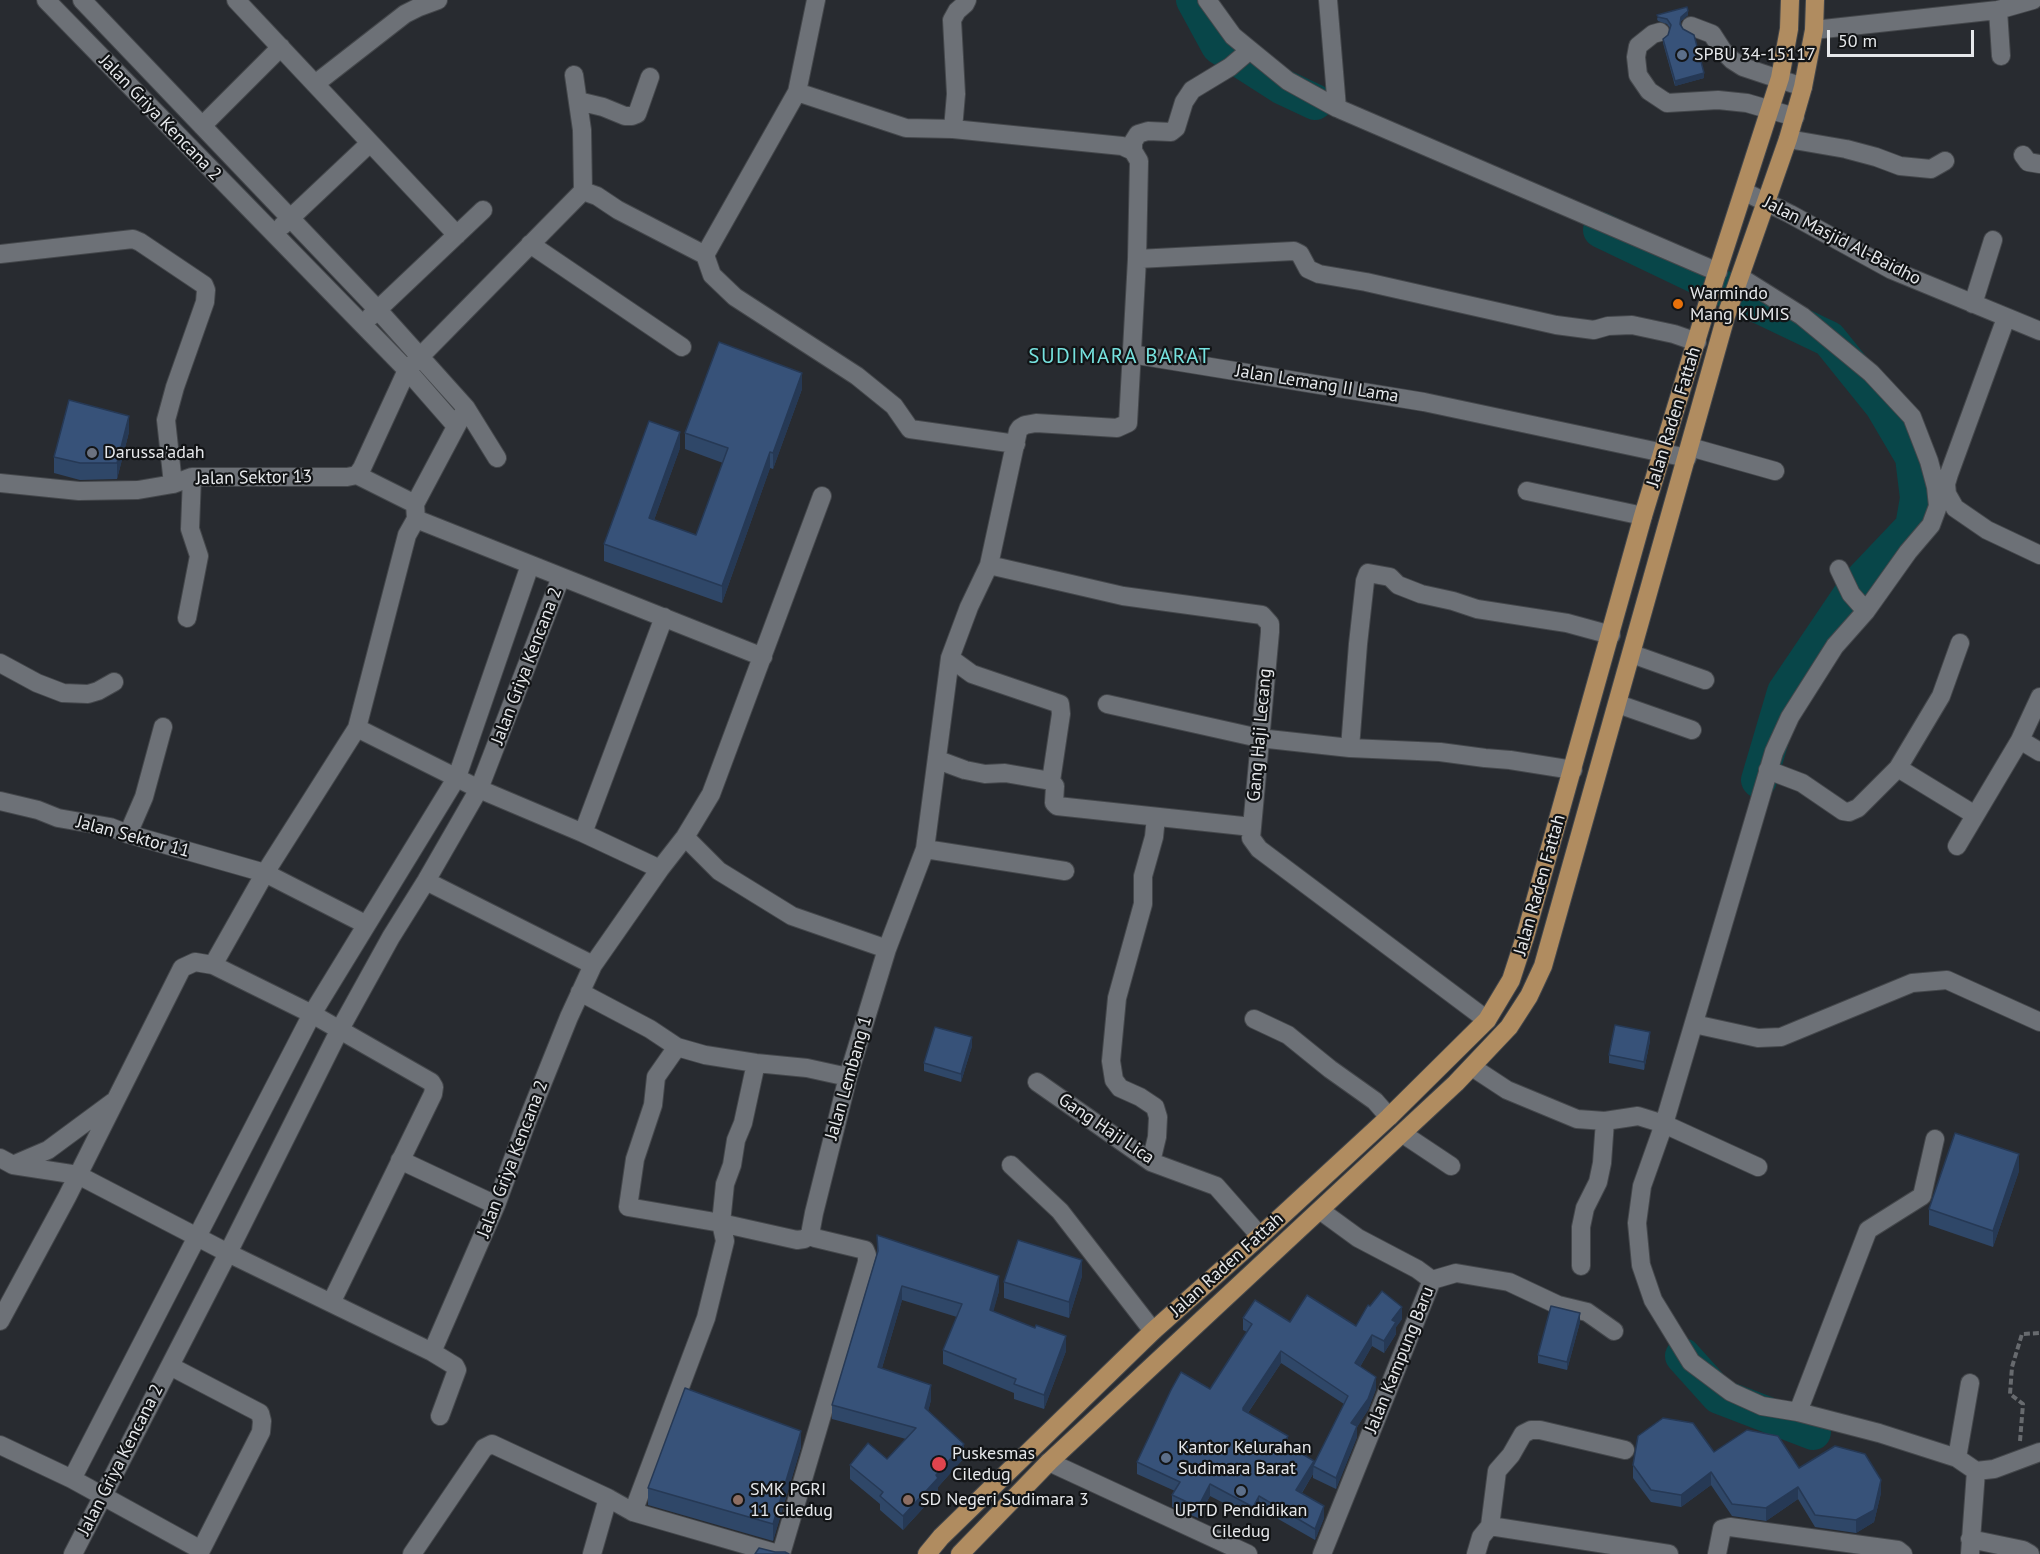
<!DOCTYPE html>
<html>
<head>
<meta charset="utf-8">
<style>
	body { margin:0 }
	#map { position:relative; width:2040px; height:1554px; overflow:hidden; background:#282b30; font-family:"PT Sans",sans-serif }
	canvas { display:block }
	.scale { position:absolute; left:1827px; top:30px; width:147px; height:27px; box-sizing:border-box; border:3px solid #e6e8eb; border-top:0; padding-left:8px; font-size:18px; line-height:21px; white-space:nowrap; color:#e6e8eb; -webkit-text-stroke:4px #121416; paint-order:stroke }
</style>
</head>
<body>
<div id="map">
<canvas width="2040" height="1554"></canvas>
<div class="scale">50 m</div>
</div>
<script>
const c = document.querySelector('canvas').getContext('2d');
c.lineJoin = 'round';
function shape(rows) {
  const path = new Path2D();
  for (const r of rows) {
    path.moveTo(r[0], r[1]);
    for (let i = 2; i < r.length; i += 2) path.lineTo(r[i], r[i + 1]);
  }
  return path;
}
function trace(path, color, width, dash) {
  c.strokeStyle = color;
  c.lineWidth = width;
  c.lineCap = dash ? 'butt' : 'round';
  c.setLineDash(dash || []);
  c.stroke(path);
}
function fillPath(path, color) {
  c.fillStyle = color;
  c.fill(path, 'evenodd');
}
function write(font, color, halo, rows, align = 'center') {
  c.font = font + ' "PT Sans",sans-serif';
  c.lineWidth = 4.5;
  c.setLineDash([]);
  c.textBaseline = 'middle';
  c.strokeStyle = halo;
  c.fillStyle = color;
  for (const [text, x, y, turn = 0] of rows) {
    c.save();
    c.translate(x, y);
    c.rotate((+turn || 0) * Math.PI / 180);
    c.textAlign = isNaN(turn) ? turn : align;
    if (halo) c.strokeText(text, 0, 0);
    c.fillText(text, 0, 0);
    c.restore();
  }
}
const river = shape([
	[1194,0,1219,46,1283,87,1315,102],
	[1601,230,1829,339,1883,406,1913,457,1918,498,1913,527,1856,587,1785,692,1759,780],
	[1683,1356,1719,1396,1813,1432]
]);
const path = shape([
	[2020,1441,2023,1404,2010,1394,2012,1367,2022,1334,2040,1333]
]);
const minor = shape([
	[46,0,407,370,456,426],
	[82,0,378,310,466,408,497,458],
	[236,0,457,235],
	[1207,0,1233,36,1250,50,1288,81,1337,108,1718,272],
	[1328,0,1337,108],
	[1998,10,2001,56],
	[1691,26,1712,34,1723,51,1732,60,1743,67,1803,87],
	[1814,30,1998,10,2033,0],
	[1660,32,1653,34,1638,46,1636,57,1638,75,1649,91,1667,103,1718,100,1747,103,1795,117],
	[315,84,405,14,419,7,438,0],
	[578,101,603,107,625,116,632,116,637,114,650,77],
	[202,126,281,47],
	[953,129,956,94,952,20,957,11,965,4,967,0],
	[1788,139,1846,149,1876,157,1900,166,1931,169,1945,161],
	[1133,151,1133,142,1138,134,1148,131,1171,132,1176,128,1184,102,1192,90,1230,67,1250,50],
	[2023,155,2028,162,2040,164],
	[583,191,597,196,618,210,705,255,712,275,735,297,857,376,894,406,910,429,1016,444],
	[1745,192,1790,214,1892,270,2040,331],
	[282,226,370,143],
	[530,244,682,347],
	[0,254,133,239,140,242,204,285,206,290,205,302,175,387,166,420,173,484],
	[705,255,797,92,816,0],
	[1137,259,1294,251,1300,254,1308,269,1319,274,1366,282,1556,325,1594,330,1608,326,1632,325,1674,334,1697,342],
	[1740,277,1802,316,1871,373,1912,417,1929,461,1936,487,1938,506,1931,525,1908,552,1866,611,1835,646,1790,717,1774,752,1664,1124,1642,1186,1637,1223,1641,1265,1653,1300,1691,1362,1731,1392,1762,1406,1798,1412,1879,1433,1957,1458,1976,1471,1994,1469,2040,1452],
	[1973,304,1993,240],
	[370,317,483,210],
	[2006,318,1949,474,1946,484,1947,494,1955,508,1987,530,2040,555],
	[1131,354,1424,402,1687,458],
	[1690,447,1775,471],
	[357,475,415,504],
	[0,483,79,491,138,490,173,484,192,477,347,477,357,475,362,468,407,370,583,191,582,130,574,75],
	[1527,491,1643,516],
	[416,519,763,657],
	[989,565,1123,596,1262,615,1270,624,1270,632,1251,838,1259,849,1487,1020],
	[1839,569,1851,594,1866,611],
	[187,618,199,556,190,529,192,477],
	[1632,654,1705,680],
	[950,658,972,674,1060,704,1061,714,1051,781],
	[0,663,37,683,63,693,88,694,98,691,114,682],
	[1107,704,1259,738,1350,748,1440,752,1485,758,1510,760,1573,770],
	[1618,704,1692,730],
	[357,728,479,789,583,833,660,869],
	[2020,740,2040,752],
	[1350,748,1358,644,1365,581,1368,573,1390,577,1398,585,1421,594,1453,601,1477,609,1567,623,1611,635],
	[938,760,965,770,985,774,1005,773,1051,781,1055,786,1054,803,1057,806,1252,827],
	[1898,768,1975,815],
	[1768,770,1802,783,1843,811,1849,812,1858,808,1898,768,1941,696,1960,643],
	[0,801,38,810,58,818,110,827,128,834,265,873,365,924],
	[583,833,664,617],
	[128,834,144,797,163,727],
	[685,837,719,871,792,916,887,949],
	[1957,846,2020,740,2040,697],
	[925,849,1065,871],
	[426,881,593,965],
	[213,965,265,873,357,728,407,535,416,519,415,504,466,408],
	[580,992,650,1029,677,1047,705,1055,756,1063,807,1068,848,1077],
	[1254,1019,1288,1035,1330,1069,1375,1101,1389,1117],
	[1694,1024,1758,1038,1781,1037,1912,983,1947,980,2040,1022],
	[677,1047,656,1077,653,1105,635,1159,628,1207,721,1223,797,1240,804,1239,812,1234],
	[756,1063,743,1123,736,1140,732,1165,725,1184,721,1223,725,1241,706,1318,633,1512,778,1554],
	[1472,1067,1507,1090,1577,1119,1605,1121,1638,1116,1664,1124,1758,1167],
	[1037,1082,1151,1162,1216,1186,1260,1236],
	[1403,1134,1451,1166],
	[0,1158,13,1165,78,1175,228,1253,432,1352,455,1366,457,1370,440,1416],
	[400,1160,496,1205],
	[1151,1162,1157,1137,1158,1117,1155,1107,1140,1097,1120,1088,1114,1080,1111,1061,1117,998,1143,904,1143,876,1154,837,1156,817],
	[13,1165,48,1150,113,1102],
	[1011,1165,1060,1211,1153,1331],
	[1321,1211,1358,1238,1417,1269,1432,1280],
	[1581,1266,1581,1227,1585,1208,1598,1182,1602,1163,1605,1121],
	[0,1321,67,1197,182,968,195,962,213,965,312,1014,431,1082,434,1087,433,1094,331,1303],
	[432,1352,496,1205,526,1124,569,1017,593,965,660,869,685,837,711,794,822,496],
	[170,1366,260,1413,262,1421,261,1432,199,1554],
	[1798,1412,1868,1230,1922,1196,1935,1139],
	[0,1445,72,1479,201,1550],
	[1957,1458,1970,1383],
	[1049,1462,1248,1554],
	[72,1479,312,1014,457,777,530,565],
	[1490,1526,1669,1554],
	[1970,1539,2023,1550,2030,1554],
	[73,1554,228,1253,339,1031,391,937,426,881,479,789,561,577],
	[412,1554,484,1448,492,1444,608,1498,633,1512],
	[592,1554,608,1498],
	[781,1554,867,1262,867,1255,865,1250,815,1238,812,1234,811,1229,814,1213,848,1077,862,1031,887,949,925,849,950,658,969,607,989,565,1018,431,1020,428,1025,425,1036,423,1117,428,1128,423,1137,259,1139,161,1133,151,1122,146,953,129,906,128,797,92],
	[1322,1554,1432,1280,1456,1273,1509,1282,1558,1305,1587,1312,1614,1331],
	[1476,1554,1481,1537,1490,1526,1497,1471,1511,1455,1523,1434,1531,1430,1540,1430,1625,1450],
	[1717,1554,1722,1529,1730,1527,1898,1550,1903,1554],
	[1970,1554,1976,1471]
]);
const major = shape([
	[927,1554,941,1537,1153,1331,1260,1236,1389,1117,1487,1020,1511,980,1525,937,1643,516,1715,279,1780,78,1789,29,1790,0],
	[960,1554,1049,1462,1456,1083,1509,1027,1529,996,1543,966,1726,316,1788,139,1803,87,1814,30,1815,0]
]);
const wall = shape([
	[1688,15,1681,21,1680,25,1704,78,1675,86,1663,43,1663,39,1668,35,1670,28,1667,24,1658,21,1657,19,1658,17],
	[802,389,773,469,770,468,722,603,604,561,604,544,680,448,654,520,696,535,723,463,685,449,685,433],
	[129,432,117,479,80,480,54,473,54,457],
	[1650,1041,1644,1070,1609,1063,1609,1055],
	[972,1046,961,1082,924,1071,924,1063],
	[2019,1171,1993,1247,1929,1225,1929,1209],
	[877,1235,999,1291,993,1311,1066,1351,1044,1409,1014,1399,1014,1393,943,1364,943,1350,957,1317,902,1300,882,1368,931,1400,928,1411,964,1458,938,1487,938,1492,903,1530,880,1510,880,1504,850,1479,850,1465,887,1459,906,1439,832,1419,832,1405,877,1253],
	[1082,1276,1069,1318,1004,1298,1004,1282],
	[1243,1318,1356,1326,1402,1319,1396,1327,1396,1334,1384,1353,1372,1346,1360,1367,1376,1389,1368,1410,1357,1427,1357,1437,1336,1489,1313,1478,1313,1474,1302,1493,1324,1518,1315,1540,1259,1508,1253,1518,1210,1496,1198,1518,1172,1507,1172,1495,1175,1491,1137,1474,1137,1462,1210,1389,1247,1332,1243,1330],
	[1281,1363,1344,1404,1314,1464,1288,1446,1248,1413],
	[1580,1322,1567,1370,1538,1363,1538,1355],
	[801,1447,773,1541,648,1505,648,1488],
	[1714,1452,1799,1468,1881,1493,1874,1522,1856,1533,1815,1527,1798,1499,1766,1521,1732,1516,1711,1485,1681,1507,1651,1502,1633,1478,1633,1465]
]);
const shadedWall = shape([
	[1688,11,1688,15,1681,21,1681,17],
	[1704,73,1704,78,1675,86,1675,81],
	[802,373,802,389,773,469,773,453],
	[129,416,129,432,117,479,117,463],
	[680,432,680,448,649,534,649,518],
	[770,452,770,468,722,603,722,586],
	[1650,1032,1650,1041,1644,1070,1644,1062],
	[972,1037,972,1046,961,1082,961,1074],
	[2019,1154,2019,1171,1993,1247,1993,1231],
	[1082,1260,1082,1276,1069,1318,1069,1302],
	[999,1276,999,1291,990,1324,990,1310],
	[902,1286,902,1300,878,1381,878,1367],
	[1402,1307,1402,1319,1396,1327,1396,1334,1384,1353,1384,1341,1392,1320],
	[1580,1313,1580,1322,1567,1370,1567,1362],
	[1372,1335,1372,1346,1355,1375,1355,1363],
	[1066,1336,1066,1351,1044,1409,1044,1395],
	[1281,1351,1281,1363,1243,1420,1243,1408],
	[1376,1377,1376,1389,1368,1410,1357,1427,1357,1437,1336,1489,1336,1478,1351,1423],
	[931,1385,931,1400,925,1423,925,1408],
	[801,1431,801,1447,773,1541,773,1524],
	[1288,1436,1288,1448,1284,1443],
	[964,1444,964,1458,938,1487,938,1492,903,1530,903,1516,936,1475],
	[1314,1461,1313,1474,1296,1502,1296,1490],
	[1711,1472,1711,1485,1681,1507,1681,1495],
	[1881,1480,1881,1493,1874,1522,1856,1533,1856,1520],
	[1210,1484,1210,1496,1198,1518,1198,1507],
	[1798,1487,1798,1499,1766,1521,1766,1508],
	[1259,1496,1259,1508,1253,1518,1253,1507],
	[1324,1506,1324,1518,1315,1540,1315,1529]
]);
const building = shape([
	[1687,7,1688,11,1681,17,1680,24,1683,29,1694,35,1704,73,1675,81,1663,39,1668,35,1671,25,1667,19,1658,17,1657,15,1687,7],
	[719,342,802,373,773,453,770,452,722,586,604,544,649,421,680,432,649,518,696,535,728,448,685,433,719,342],
	[69,400,129,416,117,463,80,463,54,457,69,400],
	[1615,1025,1650,1032,1644,1062,1609,1055,1615,1025],
	[935,1027,972,1037,961,1074,924,1063,935,1027],
	[1955,1133,2019,1154,1993,1231,1929,1209,1955,1133],
	[877,1235,999,1276,990,1310,1035,1328,1036,1325,1066,1336,1044,1395,1014,1384,1016,1379,943,1350,962,1304,902,1286,878,1367,931,1385,925,1408,964,1444,936,1475,938,1478,903,1516,880,1496,883,1492,850,1465,868,1443,887,1459,916,1428,832,1405,878,1251,877,1235],
	[1018,1240,1082,1260,1069,1302,1004,1282,1018,1240],
	[1382,1291,1402,1307,1392,1320,1396,1322,1384,1341,1372,1335,1355,1363,1376,1377,1368,1399,1351,1423,1357,1426,1336,1478,1313,1466,1348,1396,1281,1351,1243,1408,1243,1410,1288,1436,1284,1443,1314,1461,1296,1490,1324,1506,1315,1529,1259,1496,1253,1507,1210,1484,1198,1507,1172,1495,1180,1482,1137,1462,1171,1390,1181,1372,1210,1389,1252,1324,1243,1318,1255,1300,1290,1322,1307,1295,1356,1326,1368,1305,1370,1306,1382,1291],
	[1551,1306,1580,1313,1567,1362,1538,1355,1551,1306],
	[685,1388,801,1431,773,1524,648,1488,685,1388],
	[1663,1418,1693,1423,1714,1452,1747,1430,1778,1436,1799,1468,1835,1446,1865,1454,1881,1480,1874,1510,1856,1520,1815,1515,1798,1487,1766,1508,1732,1504,1711,1472,1681,1495,1651,1490,1633,1465,1638,1436,1663,1418],
	[759,1548,775,1552,785,1552,789,1554,755,1554,759,1548]
]);
const markers = [
	[1682,55,6,"#5c6f8a"],
	[1678,304,6,"#e8710a"],
	[92,453,6,"#6b7280"],
	[1166,1458,6,"#5c6f8a"],
	[939,1464,8,"#e0444e"],
	[1241,1491,6,"#5c6f8a"],
	[738,1500,6,"#8d6e63"],
	[908,1500,6,"#8d6e63"]
];
const poiNames = [
	["SPBU 34-15117",1694,55],
	["Warmindo",1690,294],
	["Mang KUMIS",1690,315],
	["Darussa'adah",104,453],
	["Kantor Kelurahan",1178,1448],
	["Sudimara Barat",1178,1469],
	["Puskesmas",952,1454],
	["Ciledug",952,1475],
	["SMK PGRI",750,1490],
	["11 Ciledug",750,1511],
	["SD Negeri Sudimara 3",920,1500],
	["UPTD Pendidikan",1241,1511,"center"],
	["Ciledug",1241,1532,"center"]
];
const streetNames = [
	["Jalan Griya Kencana 2",160,118,46],
	["Jalan Masjid Al-Baidho",1842,241,27],
	["Jalan Lemang II Lama",1317,384,9],
	["Jalan Raden Fattah",1674,417,-73],
	["Jalan Sektor 13",254,478,-1],
	["Jalan Griya Kencana 2",527,666,-69],
	["Gang Haji Lecang",1260,735,-85],
	["Jalan Sektor 11",133,837,15],
	["Jalan Raden Fattah",1540,885,-74],
	["Jalan Lembang 1",849,1078,-74],
	["Gang Haji Lica",1106,1129,34],
	["Jalan Griya Kencana 2",513,1159,-69],
	["Jalan Raden Fattah",1227,1265,-42],
	["Jalan Kampung Baru",1400,1360,-68],
	["Jalan Griya Kencana 2",121,1460,-63]
];
const quarterNames = [
	["SUDIMARA BARAT",1120,357]
];
trace(river, '#084649', 36);
trace(minor, '#44474b', 20);
trace(major, '#44474b', 20);
trace(path, '#676a6e', 4, [6, 3]);
trace(minor, '#6d7177', 18);
trace(major, '#b08c60', 18);
fillPath(wall, '#2f4768');
fillPath(shadedWall, '#263955');
fillPath(building, '#375279');
trace(building, '#263955', 1.5);
for (const [x, y, r, color] of markers) {
  const dot = new Path2D();
  dot.arc(x, y, r, 0, 2 * Math.PI);
  c.fillStyle = color;
  c.fill(dot);
  trace(dot, '#121416', 2);
}
write('18px', '#e6e8eb', '#121416', poiNames, 'left');
write('18px', '#e6e8eb', '#121416', streetNames);
c.letterSpacing = '1.5px';
write('21px', '#76e2df', '#121416', quarterNames);
c.letterSpacing = '0px';
</script>
</body>
</html>
